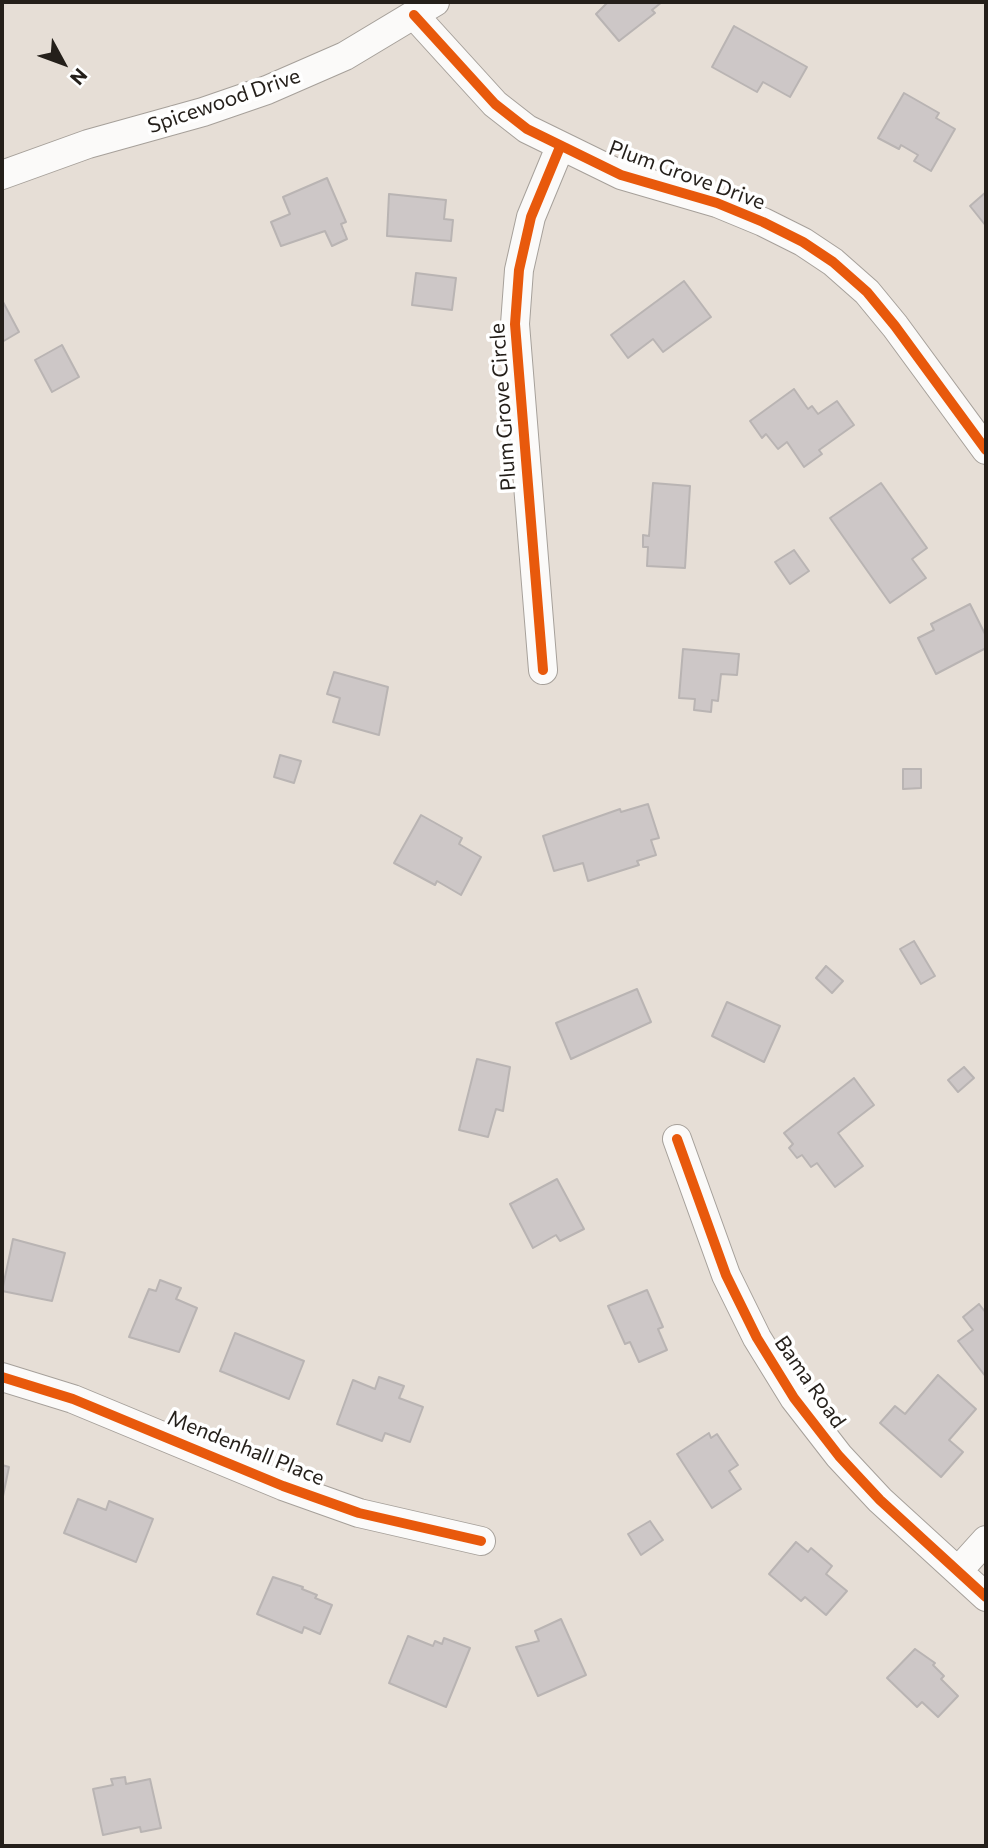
<!DOCTYPE html>
<html>
<head>
<meta charset="utf-8">
<style>
	body { margin:0 }
	#map { position:relative; width:988px; height:1848px; overflow:hidden; background:#e6ded6; font-family:Commissioner,sans-serif }
	canvas { display:block }
	.frame { position:absolute; inset:0; border:4px solid #241f1a; pointer-events:none }
	.north { position:absolute; left:28px; top:28px; width:70px; height:70px; -webkit-text-stroke:5px #fff; paint-order:stroke; rotate:131deg; font-size:19px; font-weight:700; line-height:28px; text-align:center; color:#241f1a }
	.north::after { content:''; display:block; margin:auto; width:24px; height:32px; background:#241f1a; clip-path:polygon(50% 0,100% 100%,50% 72%,0 100%) }
</style>
</head>
<body>
<div id="map">
<canvas width="988" height="1848"></canvas>
<div class="frame"></div>
<div class="north">N</div>
</div>
<script>
const c = document.querySelector('canvas').getContext('2d');
c.lineJoin = 'round';
function fillPath(path, color) {
  c.fillStyle = color;
  c.fill(path, 'evenodd');
}
function shape(rows) {
  const path = new Path2D();
  for (const r of rows) {
    path.moveTo(r[0], r[1]);
    for (let i = 2; i < r.length; i += 2) path.lineTo(r[i], r[i + 1]);
  }
  return path;
}
function trace(path, color, width, dash) {
  c.strokeStyle = color;
  c.lineWidth = width;
  c.lineCap = dash ? 'butt' : 'round';
  c.setLineDash(dash || []);
  c.stroke(path);
}
function write(font, color, halo, rows, align = 'center') {
  c.font = font + ' Commissioner,sans-serif';
  c.lineWidth = 7;
  c.setLineDash([]);
  c.textBaseline = 'middle';
  c.strokeStyle = halo;
  c.fillStyle = color;
  for (const [text, x, y, turn = 0] of rows) {
    c.save();
    c.translate(x, y);
    c.rotate((+turn || 0) * Math.PI / 180);
    c.textAlign = isNaN(turn) ? turn : align;
    if (halo) c.strokeText(text, 0, 0);
    c.fillText(text, 0, 0);
    c.restore();
  }
}
const building = shape([
	[608,2,662,2,652,10,655,13,619,41,596,14,608,2],
	[734,26,807,67,790,97,763,82,757,92,712,67,734,26],
	[904,93,939,113,936,118,955,129,931,171,914,161,918,155,901,145,899,149,878,138,904,93],
	[327,178,346,222,341,224,347,239,332,246,325,231,281,246,271,222,290,214,283,197,327,178],
	[986,192,986,226,970,206,986,192],
	[389,194,446,200,444,219,453,220,451,241,387,236,389,194],
	[416,273,456,278,452,310,412,305,416,273],
	[684,281,711,317,663,352,653,339,628,358,611,335,684,281],
	[2,300,19,332,2,342,2,300],
	[62,345,79,377,52,392,35,360,62,345],
	[794,389,808,409,812,406,818,414,837,401,854,425,819,450,822,454,804,467,787,442,778,449,766,434,762,438,750,421,794,389],
	[653,483,690,486,685,568,647,566,648,547,643,547,643,535,649,536,653,483],
	[881,483,927,548,912,559,926,578,890,603,830,518,881,483],
	[794,550,809,571,790,584,775,562,794,550],
	[970,604,986,636,986,648,936,674,918,638,934,630,931,624,970,604],
	[683,649,739,654,737,675,721,674,718,701,712,700,711,712,694,710,695,699,679,698,683,649],
	[334,672,388,687,379,735,333,722,340,698,327,694,334,672],
	[280,755,301,761,294,783,274,777,280,755],
	[903,769,921,769,921,788,903,789,903,769],
	[648,804,659,838,651,840,656,855,637,861,639,865,588,881,583,863,554,871,543,836,620,809,621,812,648,804],
	[421,815,462,838,459,844,481,857,461,895,437,881,435,885,394,863,421,815],
	[914,941,935,976,921,984,900,949,914,941],
	[826,966,843,981,832,993,816,978,826,966],
	[637,989,651,1022,571,1059,556,1023,637,989],
	[727,1002,780,1026,764,1062,712,1036,727,1002],
	[477,1059,510,1067,503,1111,496,1109,488,1137,459,1130,477,1059],
	[964,1067,974,1078,958,1092,948,1080,964,1067],
	[854,1078,874,1105,838,1133,863,1166,835,1187,817,1163,811,1167,802,1155,797,1158,789,1148,793,1144,784,1133,854,1078],
	[557,1179,584,1229,560,1241,556,1235,533,1248,510,1204,557,1179],
	[13,1239,65,1253,52,1301,2,1291,13,1239],
	[160,1280,181,1288,176,1299,197,1308,179,1352,129,1337,149,1289,156,1291,160,1280],
	[647,1290,663,1327,658,1329,667,1350,639,1362,630,1342,625,1344,608,1306,647,1290],
	[979,1304,986,1313,986,1377,958,1341,973,1330,963,1317,979,1304],
	[235,1333,304,1361,289,1399,220,1371,235,1333],
	[938,1375,976,1409,949,1440,963,1452,941,1477,880,1423,895,1406,905,1414,938,1375],
	[379,1377,404,1386,399,1398,423,1407,410,1442,385,1433,382,1441,337,1424,353,1380,375,1389,379,1377],
	[709,1433,711,1438,717,1434,738,1465,729,1471,741,1489,712,1508,677,1454,709,1433],
	[2,1465,9,1467,2,1501,2,1465],
	[78,1499,106,1510,109,1501,153,1519,136,1562,64,1533,78,1499],
	[650,1521,663,1540,641,1555,628,1534,650,1521],
	[796,1542,808,1552,811,1548,832,1566,826,1574,847,1591,826,1615,805,1597,801,1601,769,1574,796,1542],
	[273,1577,303,1587,302,1589,317,1595,315,1598,332,1605,320,1634,304,1627,302,1633,257,1614,273,1577],
	[561,1619,586,1675,538,1696,516,1647,539,1641,535,1631,561,1619],
	[408,1636,433,1646,435,1641,442,1644,444,1638,470,1648,446,1707,389,1683,408,1636],
	[915,1649,935,1663,933,1665,944,1676,941,1679,958,1696,938,1717,922,1702,917,1707,887,1678,915,1649],
	[125,1777,126,1784,150,1779,161,1828,141,1832,140,1827,103,1835,93,1789,113,1785,111,1779,125,1777]
]);
const minor = shape([
	[414,15,495,104,527,129,621,175,717,203,763,222,803,242,833,262,867,292,895,326,986,450],
	[2,175,88,144,203,112,267,90,345,56,435,2],
	[543,670,515,324,519,270,531,217,560,147],
	[677,1139,726,1275,757,1338,794,1398,839,1456,880,1500,986,1597],
	[2,1377,73,1399,283,1486,359,1513,481,1541],
	[958,1571,986,1540]
]);
const cycleway = shape([
	[414,15,495,104,527,129,621,175,717,203,763,222,803,242,833,262,867,292,895,326,986,450],
	[543,670,515,324,519,270,531,217,560,147],
	[677,1139,726,1275,757,1338,794,1398,839,1456,880,1500,986,1597],
	[2,1377,73,1399,283,1486,359,1513,481,1541]
]);
const streetNames = [
	["Spicewood Drive",224,101,-19],
	["Plum Grove Drive",687,175,20],
	["Plum Grove Circle",503,407,-94],
	["Bama Road",810,1382,55],
	["Mendenhall Place",246,1448,22]
];
fillPath(building, '#cdc7c7');
trace(building, '#b9b4b3', 2);
trace(minor, '#a6a09a', 30);
trace(minor, '#fbfaf9', 28);
trace(cycleway, '#e8590c', 10);
write('21px', '#241f1a', '#fff', streetNames);
</script>
</body>
</html>
